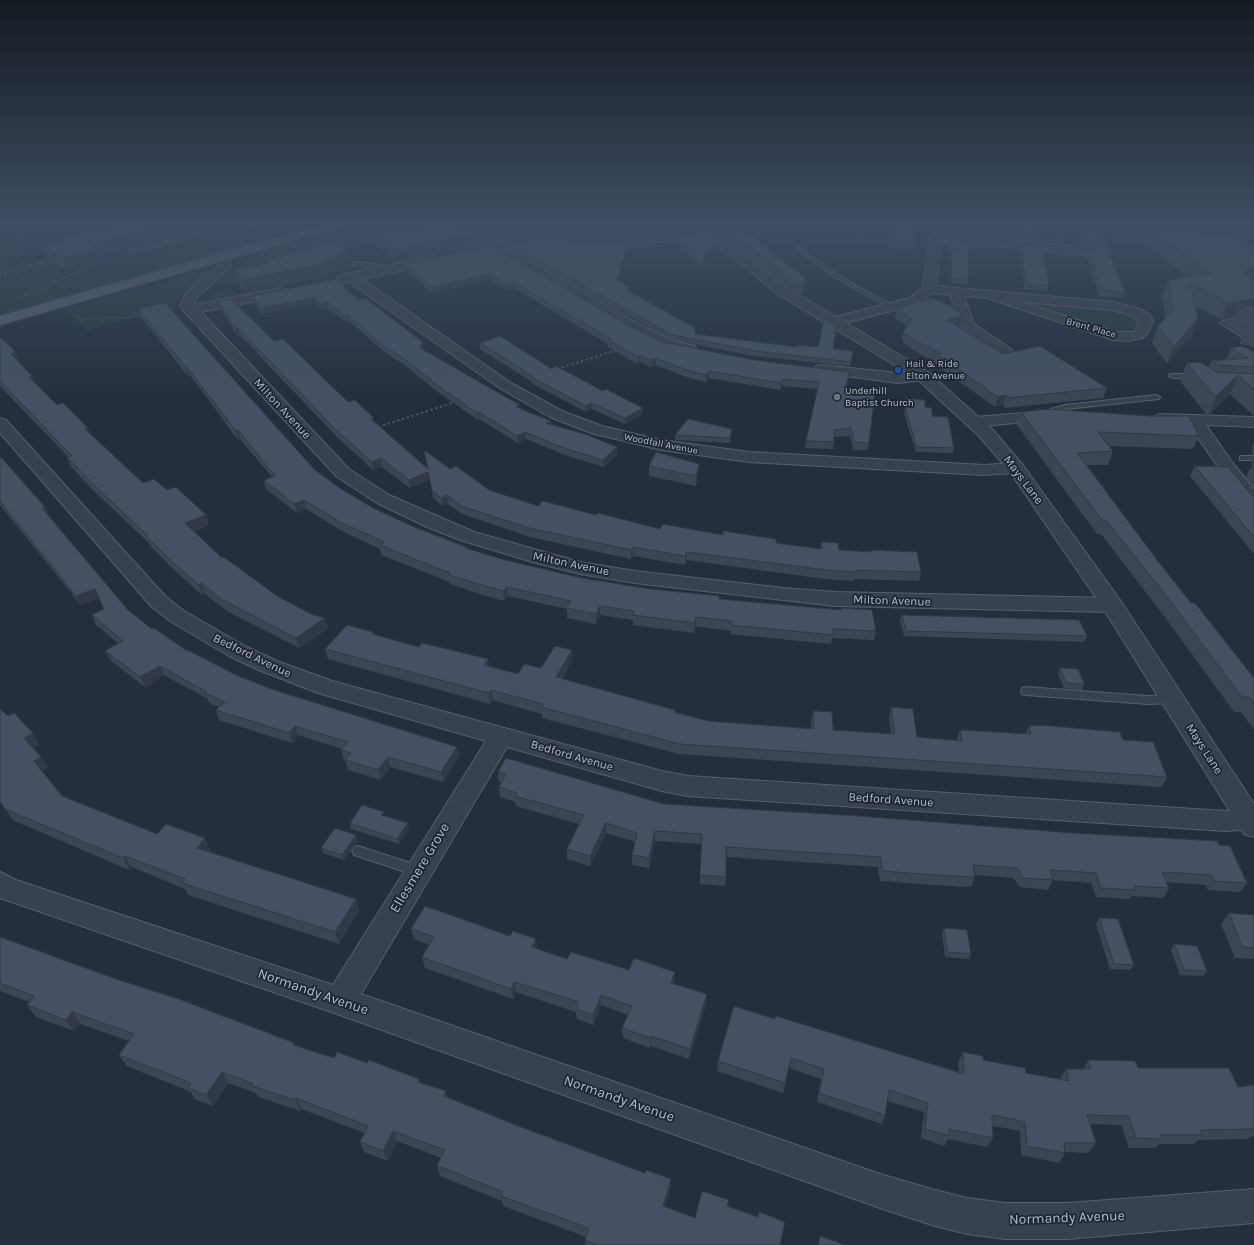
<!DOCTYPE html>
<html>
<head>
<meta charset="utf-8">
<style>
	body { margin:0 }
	canvas { display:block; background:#242f3e }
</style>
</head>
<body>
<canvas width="1254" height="1245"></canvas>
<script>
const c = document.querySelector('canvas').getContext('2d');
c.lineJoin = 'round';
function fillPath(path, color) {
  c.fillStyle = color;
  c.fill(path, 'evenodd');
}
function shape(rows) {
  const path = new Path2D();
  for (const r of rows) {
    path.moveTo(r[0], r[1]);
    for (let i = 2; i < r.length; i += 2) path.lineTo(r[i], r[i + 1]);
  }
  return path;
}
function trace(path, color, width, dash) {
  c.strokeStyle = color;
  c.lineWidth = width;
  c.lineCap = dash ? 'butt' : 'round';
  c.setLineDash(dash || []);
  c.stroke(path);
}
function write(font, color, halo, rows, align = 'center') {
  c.font = font + ' Karla,sans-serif';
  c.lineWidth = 3.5;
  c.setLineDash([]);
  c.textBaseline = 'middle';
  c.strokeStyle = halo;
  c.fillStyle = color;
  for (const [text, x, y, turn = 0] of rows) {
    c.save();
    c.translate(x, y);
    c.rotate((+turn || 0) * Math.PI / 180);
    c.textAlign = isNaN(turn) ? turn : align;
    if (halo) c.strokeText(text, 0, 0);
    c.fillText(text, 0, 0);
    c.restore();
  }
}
const green = shape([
	[294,224,317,224,0,317,0,279,80,257,83,260,55,268,63,273,96,266,129,250,137,251,143,255,208,237],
	[356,224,427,224,207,291,220,279,263,251],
	[1154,224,1254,224,1254,243,1169,232],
	[12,240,28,255,10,259,10,267,0,270,0,242],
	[205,269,206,270,205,272,191,284,179,298,175,309,86,330,64,309,167,281],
	[226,288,233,291,235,297,216,300,210,296,209,294,213,292],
	[1020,301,1117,309,1137,317,1138,327,1131,332,1115,333,1024,305]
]);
const pathFar1 = shape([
	[15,230,19,237,34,250,47,248],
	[772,232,787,244],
	[773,255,788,253],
	[0,271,16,267,25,261],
	[0,277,58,262],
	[228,284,240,281],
	[17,299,120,253],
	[75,314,81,319,131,317,142,314]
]);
const path = shape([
	[557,369,617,350],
	[378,427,455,402]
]);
const service = shape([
	[218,224,227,224,218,228,254,224,272,224,215,231,133,253,130,251,212,229,218,224],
	[741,224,748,224,751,227,710,235,707,233,743,226,741,224],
	[1150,224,1160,226,1160,235,1156,235,1155,228,1150,224],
	[485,234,504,244,505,245,500,246,484,238,477,239,474,237,485,234],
	[798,246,838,275,895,307,890,308,834,277,796,249,795,248,798,246],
	[355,262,380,265,385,270,382,272,376,268,353,265,353,263,355,262],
	[1254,316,1254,320,1229,324,1249,336,1254,337,1254,341,1245,339,1220,323,1223,321,1254,316],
	[1170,374,1194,374,1198,376,1194,378,1173,378,1169,376,1170,374],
	[1156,395,1160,397,1159,399,1066,409,1057,412,1056,417,1053,417,1049,415,1051,409,1065,405,1156,395],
	[1240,456,1254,456,1254,460,1240,460,1240,456],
	[1026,687,1148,696,1173,695,1177,696,1178,699,1177,702,1173,703,1148,704,1026,695,1022,694,1021,691,1022,688,1026,687],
	[358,846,423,867,424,871,423,875,418,876,354,855,352,851,354,847,358,846]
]);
const minor = shape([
	[831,224,844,224,834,230,828,227,831,224],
	[938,224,949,225,944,234,1091,248,1097,252,1091,256,941,241,936,286,1113,302,1140,309,1149,314,1153,321,1148,333,1142,338,1128,341,1113,340,987,298,964,296,974,324,1011,349,1013,352,1011,355,1006,356,1001,355,964,330,959,322,950,295,932,293,922,301,917,302,915,305,833,326,828,325,826,322,828,319,910,298,923,287,929,239,938,224],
	[1022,302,1112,310,1130,315,1139,321,1135,331,1133,332,1115,332,1022,302],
	[709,229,713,230,715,232,713,234,637,245,537,242,505,248,646,328,673,341,695,346,697,349,695,352,690,353,663,347,636,334,492,251,464,257,458,253,464,249,537,234,637,237,709,229],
	[217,254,221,255,229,262,231,267,197,297,194,305,281,288,286,289,288,292,286,295,201,312,349,469,389,495,474,532,580,562,635,571,783,588,835,592,1112,598,1119,600,1122,605,1119,610,1112,612,835,606,783,600,635,583,580,574,536,563,460,540,427,527,377,503,337,477,182,309,180,306,186,293,201,278,219,266,211,258,217,254],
	[433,256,437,257,439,260,437,263,362,279,511,383,562,411,602,426,661,440,749,452,984,465,1016,463,1022,464,1025,468,1022,472,1016,473,984,475,749,462,661,450,591,433,550,417,501,389,349,282,343,283,337,279,338,276,351,273,433,256],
	[821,365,898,373,922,370,927,372,930,375,927,378,922,380,898,383,816,372,814,369,816,366,821,365],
	[1048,411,1054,413,1056,416,1054,419,975,427,969,425,967,422,969,419,975,417,1048,411],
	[1161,414,1254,417,1254,427,1206,425,1235,466,1254,489,1254,505,1248,504,1223,474,1189,425,1155,422,1153,419,1155,416,1161,414],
	[0,418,6,420,165,596,184,611,247,647,277,661,332,681,662,771,688,776,1225,811,1254,811,1254,829,1225,831,688,796,662,791,507,747,361,994,880,1174,935,1190,967,1198,1005,1203,1068,1203,1254,1189,1254,1223,1068,1239,1005,1239,967,1234,935,1226,880,1208,340,1015,0,898,0,872,16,880,333,985,486,741,318,693,261,671,231,657,170,621,151,606,0,433,0,418]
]);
const tertiary = shape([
	[694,224,708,224,786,287,928,372,992,429,1022,464,1120,600,1254,804,1254,837,1244,834,1103,608,1010,472,980,437,916,378,776,293,694,224],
	[1066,224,1102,224,1176,233,1182,237,1176,241,1072,228,1066,224]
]);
const primary = shape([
	[323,224,342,224,340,227,0,325,0,316,323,224]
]);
const rail = shape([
	[165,230,189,224],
	[0,274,63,257]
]);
const wall = shape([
	[427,224,585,224,585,234,537,232,499,240,489,235,489,242,396,262,378,245,376,234],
	[653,224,698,224,697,229,663,233],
	[710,224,731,224,805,287,801,294,787,286,723,234,723,228,717,229],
	[806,224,829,224,828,229],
	[837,224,916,224,915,243,913,251,889,249,890,232,870,228,860,235,836,230],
	[949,224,1072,224,1071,229,1069,229,1067,235,1040,233,1038,241,1017,239,1016,231,970,229,969,235,949,233],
	[1080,226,1100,229,1125,292,1123,298,1099,296,1087,257,1089,251,1094,251,1095,249,1092,247,1083,246,1078,232],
	[1149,226,1254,282,1254,347,1240,344,1240,342,1245,331,1233,325,1236,318,1222,320,1196,306,1192,335,1167,363,1152,343,1158,326,1165,318,1162,296,1168,280,1187,277,1144,242],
	[707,232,731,253,731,257,713,248,701,266,673,241,673,237],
	[178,235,97,257,98,259,96,260,97,262,66,271,48,258,44,246],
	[950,239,969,241,968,280,967,285,951,283,950,257,951,254,950,254,949,243],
	[509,244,628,247,618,281,630,292,695,334,795,347,796,345,853,351,850,366,754,356,672,340,509,249],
	[1021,245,1049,285,1047,291,1024,289,1019,250],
	[346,246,349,259,340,270,327,273,328,276,246,293,238,282,235,270],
	[491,246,635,329,663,342,846,389,869,443,867,450,853,450,850,436,834,437,834,442,833,449,805,448,806,441,818,389,782,386,780,390,709,378,705,382,689,378,656,365,651,367,641,362,638,364,608,347,608,344,516,289,509,291,490,280,432,294,406,270,405,264],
	[336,279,358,300,424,348,423,350,520,408,551,424,591,437,617,447,617,454,604,467,565,455,526,439,518,443,479,419,478,420,435,390,406,366,383,351,349,321,347,322,328,309,322,310,316,304,262,314,254,302,252,296],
	[219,302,274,341,348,402,374,421,428,469,450,469,489,490,538,506,596,515,660,529,723,535,776,543,820,549,821,542,839,550,871,552,872,550,921,572,919,581,855,579,854,581,825,579,687,560,685,565,633,556,631,559,530,537,462,514,448,504,443,506,433,498,430,480,410,488,382,467,373,470,336,436,240,335,237,336,221,309],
	[897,308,962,316,959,325,957,326,1003,354,1107,388,1103,398,1005,408,1003,405,995,407,933,363,934,361,913,350,902,342,903,332,907,326,895,318],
	[138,309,315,470,341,489,373,508,412,526,466,548,505,560,582,578,650,589,719,599,841,610,842,608,876,631,874,640,832,638,831,644,730,634,731,631,696,626,694,633,633,625,633,620,600,615,596,624,567,618,567,609,508,596,504,601,483,595,450,584,450,582,381,555,380,549,342,531,306,509,297,513,266,489,264,480,272,477,240,439,238,440,190,375,188,376,141,317],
	[0,337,20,362,19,362,32,376,35,383,57,405,88,428,91,435,143,483,167,490,209,525,194,532,222,558,277,596,328,629,299,648,227,611,205,594,202,595,173,569,151,547,149,543,96,493,71,467,67,457,68,457,0,386],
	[480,343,552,369,643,408,643,414,625,424,592,409,586,412,556,396,531,383,531,381,480,349],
	[1231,348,1254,352,1254,416,1230,394,1210,414,1206,414,1180,381,1187,363,1209,368,1211,361,1226,360],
	[906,398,932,416,954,448,952,453,916,452,904,413],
	[1021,412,1199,436,1193,449,1109,446,1113,451,1108,465,1087,465,1157,560,1191,603,1254,678,1254,730,1241,712,1234,712,1161,612,1101,534,1097,534,1017,425],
	[732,429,730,443,675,440,675,435],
	[1254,442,1254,455,1252,454,1252,447],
	[0,456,50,516,49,516,128,610,152,629,187,651,236,675,271,689,459,756,443,782,390,767,381,780,348,770,345,760,344,760,341,750,342,749,298,735,292,743,219,720,216,710,219,707,209,703,208,699,164,675,145,687,110,660,105,651,118,643,96,625,92,615,104,609,99,598,81,605,0,505],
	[1254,456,1254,487,1246,477,1251,467,1252,467,1252,462],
	[699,464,698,474,696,486,649,476,649,466],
	[1195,466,1252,495,1254,495,1254,554,1190,476],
	[902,615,1087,636,1084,642,904,636,900,620],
	[373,632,374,635,419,647,488,659,489,666,518,674,572,660,562,679,675,710,675,712,708,721,811,729,811,721,813,711,833,730,891,734,889,718,891,707,917,737,957,740,960,730,1025,734,1029,726,1123,740,1167,777,1162,787,679,754,542,718,542,714,493,700,490,704,328,659,325,649],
	[1060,668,1084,684,1082,690,1064,688,1058,674],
	[8,716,33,733,39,745,34,748,41,757,48,768,42,772,62,796,157,834,210,850,209,852,356,899,359,911,339,944,188,895,185,889,132,867,129,870,13,820,0,801],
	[498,772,664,804,1219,845,1247,883,1240,892,1208,890,1206,885,1166,882,1169,888,1163,898,1132,896,1130,899,1096,897,1091,883,1053,880,1048,890,1020,887,1013,878,975,875,975,877,971,887,933,885,880,881,878,867,726,857,726,877,725,886,700,884,701,844,655,841,649,868,632,865,632,855,635,842,606,833,590,866,567,859,567,849,579,824,516,806,515,802,500,797,499,787,501,782,499,782],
	[384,816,408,823,409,829,399,844,351,829,350,823],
	[356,835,358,841,344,860,323,853,321,848],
	[1229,913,1254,915,1254,959,1235,958,1221,924],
	[1099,918,1134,965,1130,970,1110,969,1096,924],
	[944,928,971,954,969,959,945,957,942,933],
	[411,929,536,939,537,949,567,959,629,970,674,982,674,984,707,994,706,1005,689,1059,651,1046,650,1048,623,1038,622,1028,628,1015,601,1005,593,1025,577,1019,576,1012,516,992,513,999,425,968,422,957,430,945,414,939],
	[0,937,294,1043,294,1045,334,1058,367,1063,419,1079,420,1082,448,1097,518,1126,645,1173,671,1179,670,1190,665,1207,695,1218,728,1206,780,1245,586,1245,585,1240,586,1237,503,1206,502,1201,440,1176,437,1165,441,1158,397,1141,388,1161,364,1152,360,1142,364,1133,302,1109,300,1111,258,1097,256,1093,228,1083,213,1106,195,1099,191,1092,127,1066,119,1055,129,1041,80,1024,74,1031,36,1017,27,1005,29,1002,0,991],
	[1174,944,1207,971,1203,976,1180,975,1171,950],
	[775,1019,959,1072,958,1062,963,1052,983,1060,1026,1073,1060,1079,1066,1069,1083,1069,1088,1060,1138,1068,1238,1087,1254,1085,1254,1136,1250,1137,1248,1139,1198,1140,1194,1144,1159,1144,1155,1148,1129,1148,1121,1125,1090,1124,1096,1143,1089,1153,1065,1152,1065,1153,1059,1163,1021,1155,1020,1131,992,1126,993,1138,987,1147,948,1139,944,1146,921,1138,924,1112,887,1101,885,1115,882,1124,817,1102,821,1079,789,1068,783,1093,717,1071,718,1061]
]);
const shadedWall = shape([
	[173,224,175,224,178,235,97,257,98,259,96,260,97,262,66,271,62,258,90,245],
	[474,224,484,224,485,232,488,231,489,242,396,262,395,250,455,229],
	[524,224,537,224,537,232,499,240,499,229],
	[671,224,698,224,697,229,663,233,663,225],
	[718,224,731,224,731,227,723,226,723,228,717,229],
	[866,224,870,224,870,228,860,235,861,228],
	[1068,224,1072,224,1071,229,1069,229,1069,227],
	[628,243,628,247,617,285,617,280],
	[713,244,713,248,701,266,701,262],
	[346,246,349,259,340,270,327,273,328,276,246,293,243,280,323,261],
	[1254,267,1254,282,1245,273,1248,268],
	[490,274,490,280,432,294,431,287],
	[806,279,805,287,801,294,802,286],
	[515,283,516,289,509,291,508,285],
	[630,287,630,292,625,289],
	[315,298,316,304,262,314,261,308],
	[1254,299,1254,314,1240,308,1236,318,1222,320,1228,303],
	[327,302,328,309,322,310,320,304],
	[348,315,349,321,347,322,345,316],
	[962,316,959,325,945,330,947,320],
	[1198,318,1192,335,1167,363,1174,346],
	[235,328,238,328,240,335,237,336],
	[423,342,424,348,420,355,420,348],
	[16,352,20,362,15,363,11,354],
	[641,355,641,362,638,364,638,357],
	[656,358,656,365,651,367,651,360],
	[186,367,187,367,190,375,188,376],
	[709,371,709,378,705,382,706,375],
	[1238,375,1230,394,1210,414,1217,395],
	[32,376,36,385,29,377],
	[782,379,782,386,780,390,781,383],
	[1006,395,1003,405,995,407,998,397],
	[591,403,592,409,586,412,586,406],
	[643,408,643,414,625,424,625,418],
	[479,412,479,419,478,420,477,413],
	[551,421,551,428,546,423],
	[88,428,92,438,85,429],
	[238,430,240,439,238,440,236,431],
	[525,432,526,439,518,443,517,436],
	[617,447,617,454,604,467,603,460],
	[381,458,382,467,373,470,372,462],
	[699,464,698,474,696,486,696,476],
	[428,472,430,480,410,488,409,480],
	[447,495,448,504,443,506,441,498],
	[304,500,306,509,297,513,294,504],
	[45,507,50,516,46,517,42,508],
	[206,515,209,525,189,534,185,523],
	[633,547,633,556,631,559,631,550],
	[687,552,687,560,685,565,685,556],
	[201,583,205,594,202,595,199,585],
	[507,587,508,596,504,601,503,591],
	[95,589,99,598,81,605,76,596],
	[600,606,600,615,596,624,596,614],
	[696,617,696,626,694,633,695,623],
	[325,618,328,629,299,648,296,638],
	[572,650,572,660,556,688,556,677],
	[488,659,489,669,484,665],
	[160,666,164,675,145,687,140,677],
	[491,690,493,700,490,704,489,693],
	[295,726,298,735,292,743,289,733],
	[33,733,39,745,31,750,24,738],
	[457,747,459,756,443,782,441,772],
	[41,757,48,768,41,773,34,761],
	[388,757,390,767,381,780,378,770],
	[408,823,409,829,399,844,397,839],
	[606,823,606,833,590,866,590,856],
	[655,831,655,841,649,868,649,858],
	[356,835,358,841,344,860,342,855],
	[205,838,210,850,202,859,197,848],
	[125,856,132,867,129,870,123,858],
	[356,899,359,911,339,944,335,932],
	[536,939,537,949,532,947],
	[675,972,674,982,670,993,671,983],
	[515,982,516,992,513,999,511,989],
	[707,994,706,1005,689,1059,690,1049],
	[601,995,601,1005,593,1025,593,1015],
	[72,1012,80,1024,74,1031,66,1020],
	[651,1036,651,1046,650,1048,650,1038],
	[222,1072,228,1083,213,1106,206,1095],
	[446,1091,449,1102,444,1096],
	[296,1098,302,1109,300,1111,295,1100],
	[393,1131,397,1141,388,1161,383,1151],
	[671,1179,670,1190,662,1216,663,1206]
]);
const building = shape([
	[112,224,173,224,90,245,94,247,90,248,92,250,62,258,44,246,63,241,62,237,112,224],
	[429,224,474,224,455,229,460,232,483,229,488,231,395,250,376,234,429,224],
	[489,224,524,224,499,229,489,224],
	[734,224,737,224,806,279,802,286,788,277,723,226,734,224],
	[843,224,866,224,861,228,843,224],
	[889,224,916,224,915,243,890,241,891,224,889,224],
	[951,224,971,224,970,227,951,225,951,224],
	[1018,224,1069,224,1069,227,1039,225,1040,234,1019,232,1018,224],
	[1080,226,1100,229,1125,292,1101,289,1089,251,1094,251,1100,245,1094,240,1085,239,1080,226],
	[1149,226,1237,238,1254,247,1254,267,1248,268,1245,273,1254,282,1254,299,1228,303,1190,283,1198,318,1174,346,1158,326,1173,310,1168,280,1210,274,1149,226],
	[707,232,731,253,713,244,701,262,673,237,707,232],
	[537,239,628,243,617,280,630,287,625,289,695,328,695,334,798,347,796,345,818,347,824,319,836,326,833,349,853,351,851,362,755,351,673,335,509,244,537,239],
	[950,239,969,241,968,280,952,279,951,253,960,250,950,249,950,239],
	[335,241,346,246,338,258,323,261,325,263,243,280,235,270,270,263,269,260,335,241],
	[1021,245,1042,247,1049,285,1026,284,1021,245],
	[491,246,635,329,663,342,754,360,849,372,846,389,875,392,869,443,854,442,851,428,834,430,834,442,806,441,819,382,782,379,781,383,709,371,706,375,689,371,656,358,651,360,641,355,638,357,608,340,611,339,515,283,508,285,490,274,431,287,405,264,491,246],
	[336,279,358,300,365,298,423,342,420,348,520,405,516,407,551,421,546,423,591,436,590,436,617,447,603,460,564,448,525,432,517,436,479,412,477,413,434,383,405,359,382,345,348,315,345,316,327,302,320,304,315,298,261,308,252,296,336,279],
	[931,298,936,299,959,311,962,316,947,320,1003,354,1040,346,1107,388,1008,398,1006,395,998,397,935,353,942,354,915,340,903,332,912,319,897,308,931,298],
	[231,299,274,341,283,339,348,402,355,400,374,418,371,419,428,469,424,450,450,469,456,466,489,490,538,506,543,501,596,515,598,513,660,529,663,524,723,535,723,531,776,539,776,543,822,549,821,542,838,543,839,550,872,552,872,550,917,552,921,572,856,570,856,572,826,570,687,552,685,556,633,547,631,550,529,528,461,506,447,495,441,498,432,490,428,472,409,480,381,458,372,462,334,428,238,328,235,328,219,302,231,299],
	[163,303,166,304,315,470,341,489,373,508,412,526,466,547,465,548,505,560,582,578,650,589,719,596,719,599,842,610,842,608,872,610,876,631,833,629,833,635,731,625,732,621,696,617,695,623,633,615,634,611,600,606,596,614,567,608,571,601,507,587,503,591,482,585,449,575,450,573,380,545,384,542,340,522,304,500,294,504,264,480,275,476,238,430,236,431,187,367,186,367,138,309,163,303],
	[1254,306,1254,314,1240,308,1254,306],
	[1247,325,1254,325,1254,328,1247,327,1247,325],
	[500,336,552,369,556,366,603,391,606,389,643,408,625,418,591,403,586,406,556,390,531,377,533,376,480,343,500,336],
	[0,337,16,352,11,354,32,376,29,377,57,405,63,403,88,428,85,429,143,483,154,479,167,490,176,487,206,515,185,523,222,558,224,557,277,596,313,615,325,618,296,638,223,600,201,583,199,585,169,559,147,537,148,536,92,483,67,457,72,456,0,381,0,337],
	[1242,346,1254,352,1254,367,1218,365,1211,361,1248,358,1231,348,1242,346],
	[1200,362,1216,372,1254,374,1254,390,1238,375,1217,395,1214,395,1187,363,1200,362],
	[906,398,925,400,925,407,932,408,932,416,948,417,954,448,917,447,905,408,906,398],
	[1047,409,1149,416,1189,416,1199,436,1098,432,1113,451,1077,453,1157,560,1191,603,1195,603,1254,678,1254,703,1249,697,1242,697,1168,598,1106,520,1102,520,1021,412,1047,409],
	[688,419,732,429,730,438,675,435,688,419],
	[656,452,699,464,696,476,649,466,656,452],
	[0,456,45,507,42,508,128,610,152,629,154,628,187,651,188,650,236,675,271,689,457,747,441,772,388,757,378,770,345,760,351,753,341,750,348,742,295,726,289,733,216,710,225,702,205,693,207,692,160,666,140,677,105,651,123,641,92,615,104,609,95,589,76,596,0,501,0,456],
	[1195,466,1228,467,1252,495,1254,495,1254,537,1195,466],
	[1251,467,1254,467,1254,471,1251,467],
	[902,615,1079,620,1087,636,906,631,902,615],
	[347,625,373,632,372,634,419,647,422,643,488,659,484,665,518,674,524,664,541,668,555,646,572,650,556,677,675,710,674,712,708,721,814,729,813,711,832,712,833,730,895,734,891,707,913,709,917,737,962,741,960,730,1031,734,1029,726,1039,725,1120,732,1123,740,1153,742,1167,777,680,744,541,707,543,704,491,690,489,693,325,649,347,625],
	[1060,668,1078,669,1084,684,1066,683,1060,668],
	[0,709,8,716,14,713,33,733,24,738,41,757,34,761,62,796,157,834,166,824,205,838,197,848,356,899,335,932,182,883,185,879,125,856,123,858,5,809,0,801,0,709],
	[506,758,664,804,859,816,1073,833,1217,841,1219,845,1230,846,1247,883,1214,881,1212,875,1162,872,1169,888,1134,886,1136,890,1101,888,1096,873,1050,870,1053,880,1024,878,1017,868,973,865,975,877,936,875,882,871,881,857,726,847,726,877,700,875,702,834,655,831,649,858,632,855,637,833,606,823,590,856,567,849,584,815,515,796,517,793,499,787,506,774,498,772,506,758],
	[362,805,384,812,381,815,408,823,397,839,350,823,362,805],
	[335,828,356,835,342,855,321,848,335,828],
	[425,906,510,936,513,931,536,939,532,947,567,959,571,952,629,970,634,958,675,972,671,983,707,994,690,1049,651,1036,650,1038,622,1028,632,1006,601,995,593,1015,576,1009,579,1002,515,982,511,989,422,957,434,937,411,929,425,906],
	[1229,913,1254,915,1254,948,1242,947,1229,913],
	[1099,918,1118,919,1134,965,1114,964,1099,918],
	[944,928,967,930,971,954,947,952,944,928],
	[0,937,119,980,179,999,294,1043,293,1045,334,1058,337,1052,367,1063,369,1060,419,1079,418,1082,446,1091,444,1096,518,1126,645,1173,646,1170,671,1179,663,1206,695,1218,702,1191,729,1200,727,1206,758,1217,759,1212,785,1222,780,1245,597,1245,585,1240,589,1228,501,1196,503,1192,437,1165,445,1150,393,1131,383,1151,360,1142,368,1126,296,1098,295,1100,252,1086,253,1084,222,1072,206,1095,188,1088,191,1083,119,1055,134,1034,72,1012,66,1020,27,1005,34,996,0,983,0,937],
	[1174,944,1197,946,1207,971,1184,970,1174,944],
	[734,1006,775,1019,776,1016,964,1074,963,1052,983,1056,983,1060,1025,1068,1026,1073,1069,1081,1066,1069,1091,1069,1088,1060,1135,1061,1138,1068,1229,1068,1238,1087,1254,1085,1254,1129,1200,1130,1202,1135,1161,1135,1163,1139,1136,1138,1129,1116,1087,1115,1096,1143,1064,1143,1065,1153,1027,1146,1025,1122,992,1115,993,1138,949,1129,949,1136,925,1129,928,1103,889,1090,885,1115,819,1093,824,1069,791,1058,785,1083,718,1061,734,1006],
	[820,1236,846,1245,818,1245,820,1236]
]);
const markers = [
	[898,370,4,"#1a4fb4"],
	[837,397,4,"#6b7280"]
];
const farStreetnames = [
	["Brent Place",1091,328,16],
	["Woodfall Avenue",661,444,11]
];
const farPoinames = [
	["Hail & Ride",906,364],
	["Elton Avenue",906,376],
	["Underhill",845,391],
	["Baptist Church",845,403]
];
const streetNames = [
	["Milton Avenue",282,409,47],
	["Mays Lane",1023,480,53],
	["Milton Avenue",571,564,12],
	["Milton Avenue",892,601,2],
	["Bedford Avenue",252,656,26],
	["Mays Lane",1204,749,57],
	["Bedford Avenue",572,756,16],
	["Bedford Avenue",891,800,4]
];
const nearStreetnames = [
	["Ellesmere Grove",420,868,-59],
	["Normandy Avenue",313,992,19],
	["Normandy Avenue",619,1099,19],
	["Normandy Avenue",1067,1218,-2]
];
fillPath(green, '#263c3f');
trace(service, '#565f6c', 2);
trace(minor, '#565f6c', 2);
trace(tertiary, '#565f6c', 2);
trace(primary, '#414a57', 2);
trace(pathFar1, '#44595c', 1.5, [2, 2]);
trace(path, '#44595c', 2, [2.5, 2.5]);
fillPath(service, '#38414e');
fillPath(minor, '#38414e');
fillPath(tertiary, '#38414e');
fillPath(primary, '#56606e');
trace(rail, '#5a6575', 2, [2.5, 2.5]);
fillPath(wall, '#3b4654');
fillPath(shadedWall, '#303945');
fillPath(building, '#455162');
trace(building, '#303945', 1);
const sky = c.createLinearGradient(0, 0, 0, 398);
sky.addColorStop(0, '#141a22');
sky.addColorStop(0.56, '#3f4d63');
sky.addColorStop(1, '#3f4d6300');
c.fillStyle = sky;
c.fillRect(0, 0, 1254, 398);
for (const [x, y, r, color] of markers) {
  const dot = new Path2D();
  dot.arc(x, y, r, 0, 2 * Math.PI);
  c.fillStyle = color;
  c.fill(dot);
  trace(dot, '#1d2633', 1.5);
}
write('10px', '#b4bcc9', '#1d2633', farStreetnames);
write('10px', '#b4bcc9', '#1d2633', farPoinames, 'left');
write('12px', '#b4bcc9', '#1d2633', streetNames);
write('14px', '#b4bcc9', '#1d2633', nearStreetnames);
</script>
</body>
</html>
